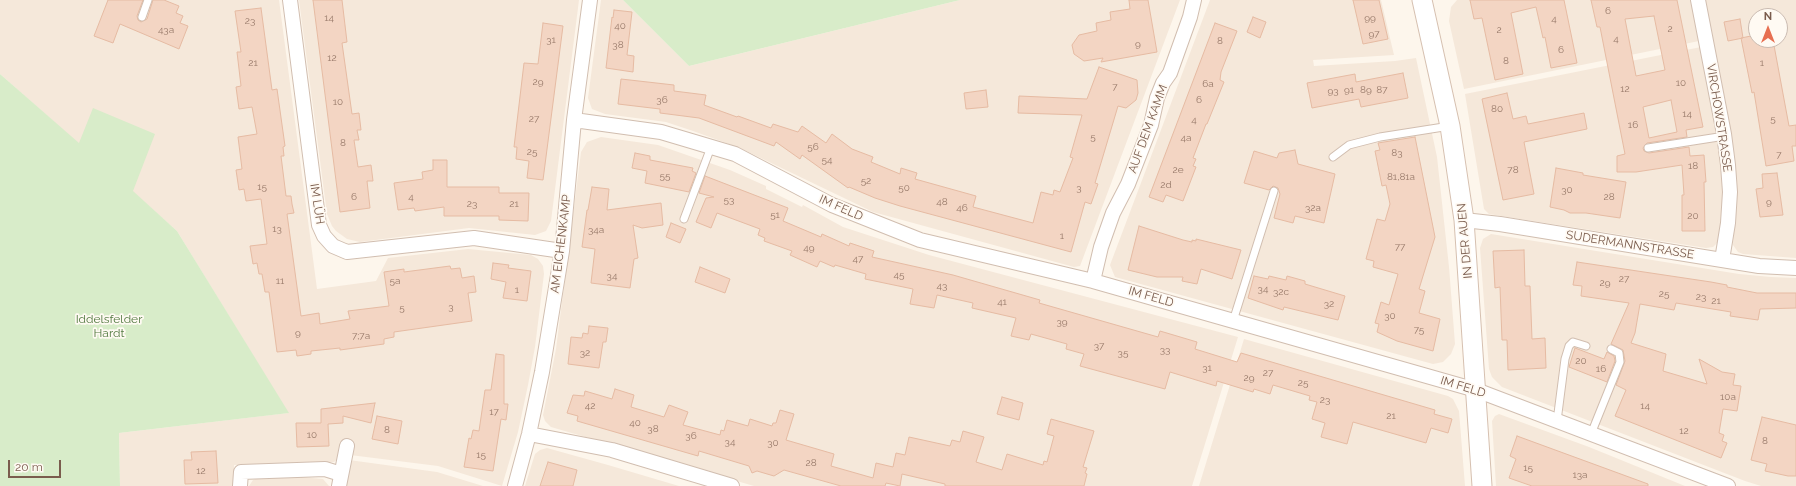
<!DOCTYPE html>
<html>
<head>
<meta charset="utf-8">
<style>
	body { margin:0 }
	#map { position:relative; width:1796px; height:486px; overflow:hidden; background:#fdf6ec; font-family:Raleway,sans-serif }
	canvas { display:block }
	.north { position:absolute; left:1748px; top:8px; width:40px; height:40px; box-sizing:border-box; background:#fffaf3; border:1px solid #cabbb1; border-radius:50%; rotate:0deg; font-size:11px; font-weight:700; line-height:16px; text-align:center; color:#7a5c4d }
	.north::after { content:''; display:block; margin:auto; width:14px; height:18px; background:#e76f51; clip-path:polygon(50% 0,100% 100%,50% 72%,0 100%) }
	.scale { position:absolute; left:8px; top:460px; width:53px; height:18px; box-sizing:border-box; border:2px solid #7a5c4d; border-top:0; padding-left:5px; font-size:12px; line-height:14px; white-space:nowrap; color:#7a5c4d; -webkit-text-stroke:3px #fffaf3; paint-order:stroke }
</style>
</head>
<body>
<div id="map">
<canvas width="1796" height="486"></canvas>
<div class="north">N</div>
<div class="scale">20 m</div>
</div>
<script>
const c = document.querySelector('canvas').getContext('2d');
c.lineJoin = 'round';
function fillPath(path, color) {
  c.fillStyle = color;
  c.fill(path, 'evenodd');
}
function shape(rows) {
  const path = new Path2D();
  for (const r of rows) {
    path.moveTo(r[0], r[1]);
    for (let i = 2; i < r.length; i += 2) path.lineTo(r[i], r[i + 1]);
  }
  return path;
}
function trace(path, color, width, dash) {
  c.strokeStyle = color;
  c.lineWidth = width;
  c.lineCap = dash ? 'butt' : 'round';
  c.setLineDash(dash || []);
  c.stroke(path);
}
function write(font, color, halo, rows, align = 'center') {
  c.font = font + ' Raleway,sans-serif';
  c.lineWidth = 3.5;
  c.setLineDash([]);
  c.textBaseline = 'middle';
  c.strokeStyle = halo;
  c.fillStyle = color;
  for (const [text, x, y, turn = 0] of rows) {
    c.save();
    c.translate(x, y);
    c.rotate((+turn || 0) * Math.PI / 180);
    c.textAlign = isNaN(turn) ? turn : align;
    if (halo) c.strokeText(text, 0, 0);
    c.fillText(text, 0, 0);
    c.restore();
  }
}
const residential = shape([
	[0,0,279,0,317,289,376,281,388,258,468,249,531,255,538,259,543,266,544,274,535,347,528,385,518,432,502,486,438,466,350,455,339,458,334,462,234,465,234,486,120,486,119,433,288,413,177,231,0,74],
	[299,0,579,0,551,221,546,231,535,235,469,228,360,242,347,239,336,231,332,226,327,214],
	[601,0,623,0,689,66,960,0,1180,0,1080,266,1074,267,873,212,740,148,693,131,666,122,605,114,592,109,588,98],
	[1210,0,1381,0,1394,55,1313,60,1314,66,1395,61,1416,58,1437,157,1449,267,1455,344,1451,354,1443,362,1433,364,1115,277,1110,265],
	[1457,0,1691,0,1699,41,1464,89,1449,21,1451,7],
	[1704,0,1796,0,1796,258,1743,254,1738,252,1733,245,1736,186,1735,159,1731,134],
	[1756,16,1780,16,1780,40,1756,40],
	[1701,47,1718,134,1631,149,1632,154,1719,139,1723,186,1722,212,1718,242,1713,247,1706,248,1539,222,1489,214,1484,209,1465,94],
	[601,137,658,145,730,170,766,186,766,189,802,207,803,205,843,227,929,255,1238,337,1192,486,754,486,551,427,545,421,543,415,556,349,581,152,587,142],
	[1491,234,1739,274,1771,277,1796,278,1796,486,1761,486,1745,481,1502,387,1492,377,1489,369,1480,248,1483,239],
	[1244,339,1448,396,1453,399,1459,411,1465,486,1199,486],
	[1499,414,1589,447,1685,486,1496,486,1492,421,1495,416],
	[547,448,608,465,679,486,525,486,535,454,540,450],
	[349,460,437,472,483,486,344,486],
	[301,477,323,479,329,486,249,486,253,480,258,478]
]);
const green = shape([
	[623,0,960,0,689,66],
	[0,74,79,143,93,108,155,134,133,191,177,231,289,413,119,433,120,486,0,486]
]);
const building = shape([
	[108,0,143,0,137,16,138,20,141,22,147,19,153,0,164,0,179,6,176,13,183,16,180,23,188,26,179,49,120,24,113,43,94,36,108,0],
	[313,0,342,0,347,42,342,43,352,114,359,113,361,130,357,130,359,140,354,140,358,167,371,165,373,181,367,181,370,208,340,212,313,0],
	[1129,0,1148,0,1157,52,1101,62,1103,58,1084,61,1074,54,1072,45,1079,35,1097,31,1096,23,1111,20,1110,12,1130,9,1129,0],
	[1353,0,1379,0,1388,39,1363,44,1353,0],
	[1470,0,1564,0,1577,63,1551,68,1545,37,1543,38,1536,7,1511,13,1523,74,1495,80,1482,18,1474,19,1470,0],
	[1591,0,1677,0,1703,127,1686,130,1687,137,1647,143,1643,148,1644,151,1649,153,1689,147,1690,156,1704,155,1706,182,1704,182,1705,231,1682,231,1682,195,1684,195,1682,165,1636,172,1617,172,1617,156,1625,154,1600,27,1597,27,1591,0],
	[1654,16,1665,70,1636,76,1625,19,1654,16],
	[1671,100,1677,132,1649,138,1643,107,1671,100],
	[261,8,272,90,277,89,285,146,283,147,284,156,281,156,286,196,291,196,292,204,294,213,287,214,301,316,319,313,320,324,350,319,348,311,389,306,384,272,404,269,404,272,450,266,451,269,460,268,462,278,474,276,476,292,468,293,472,321,394,332,394,337,384,339,384,344,340,350,340,348,311,351,311,354,297,356,296,350,277,352,269,292,265,292,262,274,259,274,257,263,253,264,250,246,267,244,261,199,246,201,244,189,239,190,236,170,242,169,238,137,257,134,252,107,239,109,236,87,241,86,237,52,241,52,235,11,261,8],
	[614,10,632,12,627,55,634,56,633,72,606,68,612,17,613,18,614,10],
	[1253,17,1266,22,1260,38,1247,32,1253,17],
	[1740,19,1743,38,1728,41,1724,22,1740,19],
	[543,23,563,26,543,180,527,178,529,161,516,159,517,147,514,147,524,63,538,64,543,23],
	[1215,23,1237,31,1221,72,1220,80,1224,82,1207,124,1206,124,1193,158,1196,159,1193,166,1196,167,1183,201,1166,195,1163,202,1149,197,1215,23],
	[1756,35,1756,40,1773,40,1789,126,1796,125,1796,146,1792,146,1794,161,1766,166,1754,92,1752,93,1741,38,1756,35],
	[1099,67,1137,80,1138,93,1136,100,1126,108,1118,106,1095,183,1098,184,1091,204,1085,202,1071,252,900,206,875,198,849,187,848,188,802,155,800,159,776,142,774,146,699,118,660,113,660,109,618,104,621,79,674,85,674,91,706,95,704,105,737,117,738,116,771,128,773,124,798,132,802,126,826,143,832,134,852,149,873,157,871,162,900,174,901,168,917,173,915,179,976,196,973,207,1033,223,1041,192,1053,195,1054,190,1060,192,1073,158,1070,157,1082,115,1018,113,1019,96,1087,99,1099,67],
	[1403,73,1408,98,1361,107,1359,99,1312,108,1307,83,1355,74,1356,82,1403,73],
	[986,90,988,107,966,109,964,93,986,90],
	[1507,93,1513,119,1526,116,1528,124,1584,113,1587,129,1524,142,1534,194,1503,200,1482,99,1507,93],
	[1415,137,1435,237,1419,289,1425,291,1419,313,1440,319,1433,351,1397,341,1377,332,1379,324,1375,323,1381,302,1389,305,1398,274,1373,267,1374,261,1366,259,1377,219,1385,221,1390,204,1386,185,1382,186,1375,151,1380,150,1378,143,1415,137],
	[1295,150,1298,164,1335,174,1324,223,1295,216,1293,223,1274,218,1280,194,1278,188,1273,186,1269,190,1244,183,1254,151,1277,158,1279,153,1295,150],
	[635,153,650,156,650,160,693,168,692,171,696,173,689,192,645,183,647,171,632,168,635,153],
	[433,160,447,160,447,187,499,187,499,193,529,193,528,221,499,220,499,216,444,216,444,207,415,211,414,208,398,210,394,183,423,179,422,172,433,170,433,160],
	[1556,168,1583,173,1583,175,1626,182,1620,218,1586,213,1570,213,1564,210,1550,207,1556,168],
	[1777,173,1783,215,1760,217,1756,189,1763,188,1762,174,1777,173],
	[705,176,788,208,783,221,821,237,822,234,849,246,850,243,874,251,872,257,953,275,1040,300,1039,303,1158,337,1160,331,1197,342,1195,349,1237,362,1241,353,1435,410,1434,414,1452,419,1448,433,1431,428,1426,443,1353,422,1347,444,1321,437,1325,423,1312,419,1317,402,1309,400,1310,396,1273,385,1270,394,1254,389,1253,392,1217,381,1216,386,1170,372,1165,389,1080,366,1084,354,1066,349,1067,344,1031,334,1029,340,1011,336,1016,318,972,308,973,303,937,295,934,308,910,304,913,289,865,279,866,274,835,265,834,267,820,261,817,267,790,255,792,251,764,241,765,238,758,235,760,229,717,213,711,228,696,222,706,198,714,197,699,193,705,176],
	[592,187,609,189,607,210,661,203,663,225,642,228,633,225,638,258,634,259,630,288,591,283,595,249,582,247,587,210,588,210,592,187],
	[671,223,686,229,680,243,666,237,671,223],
	[1139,226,1183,240,1192,242,1192,240,1196,241,1196,239,1241,250,1232,279,1201,269,1197,284,1182,281,1183,277,1157,277,1128,270,1139,226],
	[1524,250,1525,286,1530,286,1532,339,1545,338,1546,368,1508,370,1507,340,1502,340,1500,287,1495,288,1493,251,1524,250],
	[1577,262,1711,282,1727,285,1727,287,1757,293,1796,293,1796,308,1760,309,1758,320,1730,316,1731,312,1676,303,1674,310,1640,304,1635,333,1631,343,1666,354,1663,371,1707,384,1699,359,1722,372,1735,374,1733,385,1741,386,1737,411,1723,409,1719,433,1724,435,1722,441,1727,443,1721,458,1615,416,1626,390,1616,385,1625,361,1623,350,1611,344,1629,303,1581,296,1582,286,1573,285,1577,262],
	[493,263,509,265,508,268,531,271,527,301,503,298,506,282,491,279,493,263],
	[700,267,730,279,725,293,695,282,700,267],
	[1254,276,1268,279,1269,276,1286,280,1287,276,1305,281,1305,284,1345,296,1338,320,1284,307,1283,310,1248,298,1254,276],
	[589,326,608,328,606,342,603,342,599,368,568,364,571,337,582,338,583,333,588,334,589,326],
	[1575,348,1604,359,1607,352,1614,356,1615,361,1607,382,1569,367,1575,348],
	[496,354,504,355,504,404,508,404,506,420,501,419,493,471,464,467,469,438,471,439,473,430,479,431,485,390,491,390,496,354],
	[615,389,634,395,631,407,664,417,669,405,688,412,683,425,720,435,721,430,724,431,727,420,748,426,750,419,772,426,773,423,776,423,780,410,794,414,786,440,834,454,831,466,873,478,876,463,893,467,896,453,905,455,909,437,950,446,952,440,960,442,963,431,984,437,976,462,1002,470,1007,454,1043,465,1044,461,1047,462,1054,436,1047,434,1051,419,1094,431,1083,467,1087,468,1085,473,1087,474,1084,486,945,486,945,484,902,474,900,486,886,483,885,486,841,486,784,470,774,476,757,471,752,473,749,466,699,451,698,456,577,421,578,416,567,413,573,395,584,396,585,391,612,399,615,389],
	[1002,397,1023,403,1019,420,997,414,1002,397],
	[375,403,371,423,343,416,343,423,328,424,329,446,297,447,296,423,321,423,321,409,375,403],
	[377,416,402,421,398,444,372,439,377,416],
	[1762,417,1796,425,1796,476,1788,476,1765,471,1767,464,1751,460,1762,417],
	[1517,436,1648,484,1648,486,1532,486,1509,478,1516,459,1510,456,1517,436],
	[216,451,218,483,185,484,184,460,192,460,191,452,216,451],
	[548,462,577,470,573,486,540,486,548,462]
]);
const lane = shape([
	[142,17,148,0],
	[1648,148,1725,136],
	[1333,157,1349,145,1380,137,1450,126],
	[684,219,711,147],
	[1233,321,1274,191],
	[1557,421,1565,359,1569,346,1573,342,1586,346],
	[1591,434,1620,362,1619,353,1611,349]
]);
const street = shape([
	[290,0,319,225,324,236,333,246,347,252,474,238,562,251],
	[1698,0,1724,134,1728,165,1730,192,1728,223,1722,260],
	[574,120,661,132,735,154,832,205,920,240,1093,281,1476,390,1728,486],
	[1464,220,1500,224,1759,266,1796,268],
	[1093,281,1101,247,1113,213,1128,184,1151,125,1157,98,1163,83,1170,73,1190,17,1194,0],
	[529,434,612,450,732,486],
	[240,486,241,472,325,469,341,474],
	[339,486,347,446],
	[515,486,529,434,542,372,562,251,574,120,590,0]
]);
const secondary = shape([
	[1422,0,1450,126,1464,220,1482,486]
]);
const numberNames = [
	["6",1608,11],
	["14",329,18],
	["99",1370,18],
	["4",1554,19],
	["23",250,21],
	["40",620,26],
	["2",1670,29],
	["43a",166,30],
	["2",1499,30],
	["97",1374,34],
	["4",1616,39],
	["31",551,40],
	["8",1220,41],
	["9",1138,44],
	["38",618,45],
	["6",1561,50],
	["12",332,58],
	["8",1506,61],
	["21",253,63],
	["1",1762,63],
	["29",538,82],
	["10",1681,83],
	["6a",1208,84],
	["7",1115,87],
	["12",1625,89],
	["91",1349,90],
	["89",1366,90],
	["87",1382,90],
	["93",1333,91],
	["36",662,100],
	["6",1199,100],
	["10",338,102],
	["80",1497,109],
	["14",1687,114],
	["27",534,119],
	["5",1773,119],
	["4",1194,120],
	["16",1633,125],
	["5",1093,137],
	["4a",1186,138],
	["8",343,143],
	["56",813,147],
	["25",532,152],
	["83",1397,153],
	["7",1779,155],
	["54",827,160],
	["18",1693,166],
	["2e",1178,170],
	["78",1513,170],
	["55",665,176],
	["81,81a",1401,177],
	["52",866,181],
	["2d",1166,185],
	["15",262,187],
	["50",904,188],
	["3",1079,188],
	["30",1567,190],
	["6",354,197],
	["4",411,197],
	["28",1609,197],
	["53",729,200],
	["48",942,202],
	["9",1769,202],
	["23",472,204],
	["21",514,204],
	["46",962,208],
	["32a",1313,208],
	["51",775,215],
	["20",1693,216],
	["13",277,229],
	["34a",596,230],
	["1",1062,236],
	["77",1400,247],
	["49",809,248],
	["47",858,259],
	["45",899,275],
	["34",612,276],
	["27",1624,279],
	["11",280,281],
	["5a",395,281],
	["29",1605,283],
	["43",942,286],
	["34",1263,289],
	["1",517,290],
	["32c",1281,292],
	["25",1664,294],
	["23",1701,297],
	["21",1716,301],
	["41",1002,302],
	["32",1329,304],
	["3",451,307],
	["5",402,308],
	["30",1390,316],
	["39",1062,322],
	["75",1419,330],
	["9",298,333],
	["7;7a",361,336],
	["37",1099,346],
	["33",1165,350],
	["32",585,353],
	["35",1123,353],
	["20",1581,361],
	["31",1207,368],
	["16",1601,369],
	["27",1268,373],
	["29",1249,378],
	["25",1303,383],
	["10a",1728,397],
	["23",1325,400],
	["42",590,406],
	["14",1645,406],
	["17",494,412],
	["21",1391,416],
	["40",635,423],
	["38",653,429],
	["8",387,430],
	["12",1684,431],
	["10",312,435],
	["36",691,436],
	["8",1765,441],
	["34",730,442],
	["30",773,443],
	["15",481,455],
	["28",811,463],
	["15",1528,468],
	["12",201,471],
	["13a",1580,475]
];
const streetNames = [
	["VIRCHOWSTRASSE",1719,118,81],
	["AUF DEM KAMM",1148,129,-70],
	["IM LÜH",317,204,81],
	["IM FELD",841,208,24],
	["IN DER AUEN",1465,241,-95],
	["AM EICHENKAMP",561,244,-83],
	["SUDERMANNSTRASSE",1630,245,9],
	["IM FELD",1151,297,16],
	["IM FELD",1463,387,17]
];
const parkNames = [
	["Iddelsfelder",109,319],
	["Hardt",109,333]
];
fillPath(residential, '#f5e8da');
fillPath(green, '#d8ecc9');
fillPath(building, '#f3d5c3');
trace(building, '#e6bba3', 1);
trace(lane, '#d1beb0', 9);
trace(street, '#d1beb0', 16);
trace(secondary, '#d6c0b0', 21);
trace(lane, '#fff', 7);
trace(street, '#fff', 14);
trace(secondary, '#fff', 19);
write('10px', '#987a6a', null, numberNames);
write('12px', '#7a5c4d', '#fffaf3', streetNames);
write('12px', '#537a41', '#fffaf3', parkNames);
</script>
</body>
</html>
